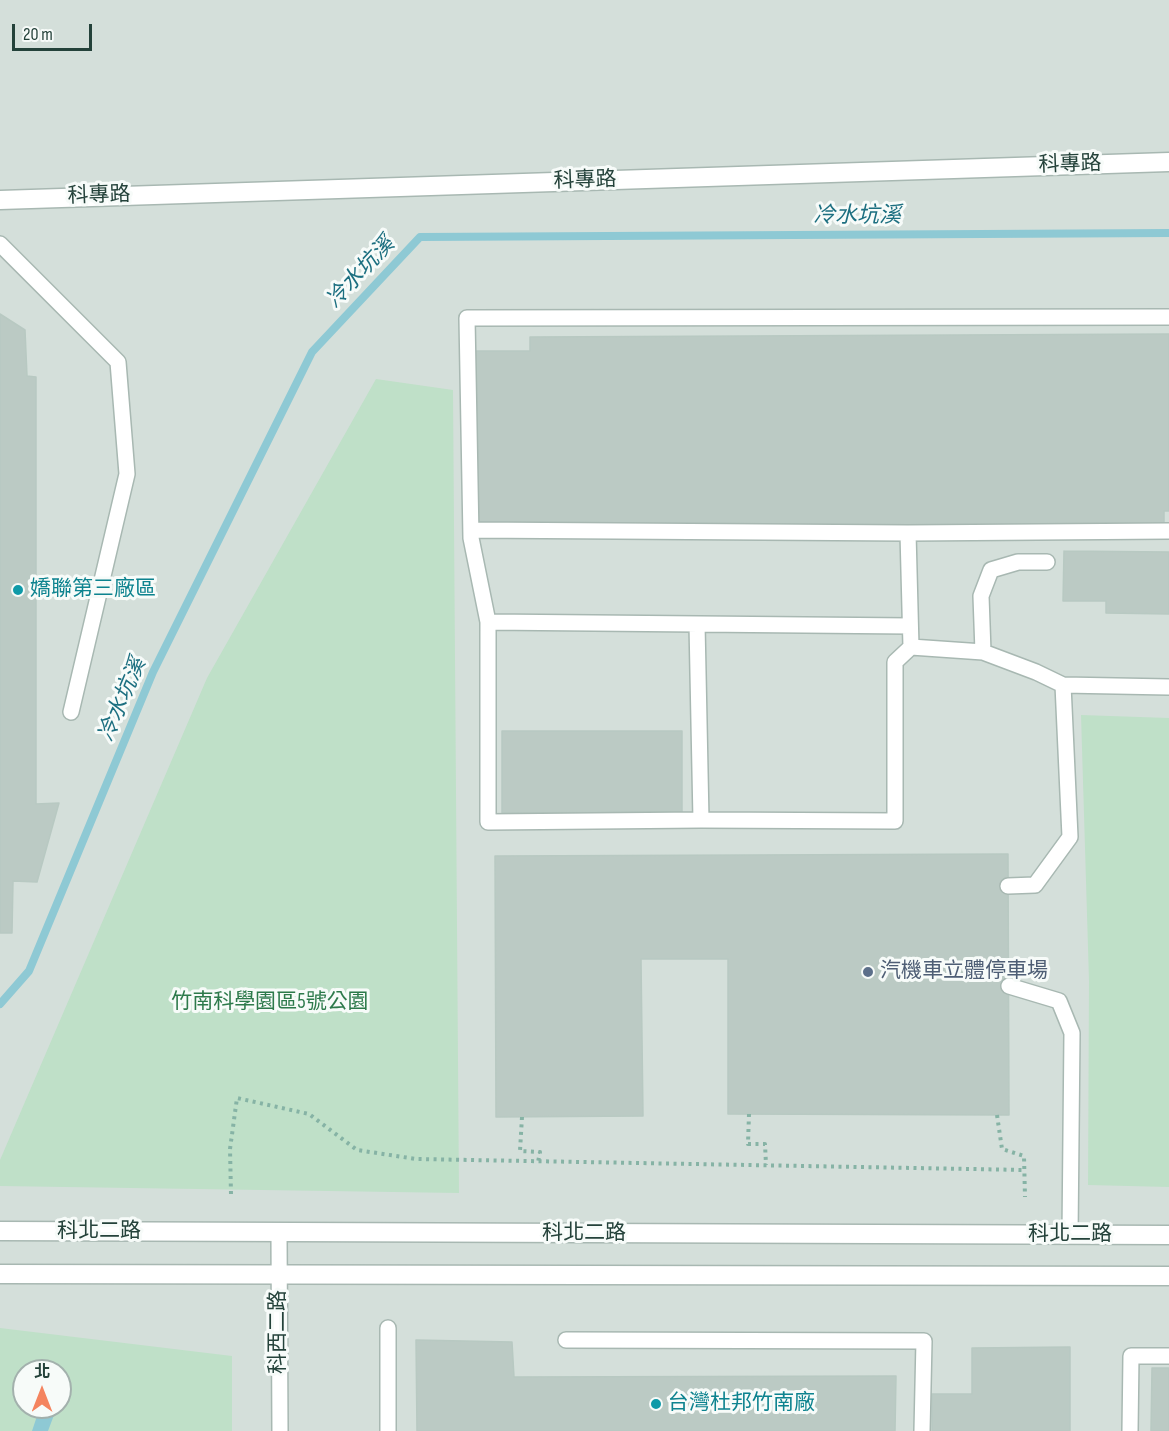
<!DOCTYPE html>
<html>
<head>
<meta charset="utf-8">
<style>
	body { margin:0 }
	#map { position:relative; width:1169px; height:1431px; overflow:hidden; background:#e6efeb; font-family:"Sofia Sans Condensed","Noto Sans TC",sans-serif }
	canvas { display:block }
	.north { position:absolute; left:12px; top:1359px; width:60px; height:60px; box-sizing:border-box; background:#f7fbf9; border:2px solid #a3b1ad; border-radius:50%; rotate:0deg; font-size:16px; font-weight:700; line-height:24px; text-align:center; color:#24423a }
	.north::after { content:''; display:block; margin:auto; width:21px; height:27px; background:#f4845f; clip-path:polygon(50% 0,100% 100%,50% 72%,0 100%) }
	.scale { position:absolute; left:12px; top:24px; width:80px; height:27px; box-sizing:border-box; border:3px solid #24423a; border-top:0; padding-left:8px; font-size:18px; line-height:21px; white-space:nowrap; color:#24423a; -webkit-text-stroke:4px #f7fbf9; paint-order:stroke }
</style>
</head>
<body>
<div id="map">
<canvas width="1169" height="1431"></canvas>
<div class="north">北</div>
<div class="scale">20 m</div>
</div>
<script>
const c = document.querySelector('canvas').getContext('2d');
c.lineJoin = 'round';
function fillPath(path, color) {
  c.fillStyle = color;
  c.fill(path, 'evenodd');
}
function shape(rows) {
  const path = new Path2D();
  for (const r of rows) {
    path.moveTo(r[0], r[1]);
    for (let i = 2; i < r.length; i += 2) path.lineTo(r[i], r[i + 1]);
  }
  return path;
}
function trace(path, color, width, dash) {
  c.strokeStyle = color;
  c.lineWidth = width;
  c.lineCap = dash ? 'butt' : 'round';
  c.setLineDash(dash || []);
  c.stroke(path);
}
function write(font, color, halo, rows, align = 'center') {
  c.font = font + ' "Sofia Sans Condensed","Noto Sans TC",sans-serif';
  c.lineWidth = 6;
  c.setLineDash([]);
  c.textBaseline = 'middle';
  c.strokeStyle = halo;
  c.fillStyle = color;
  for (const [text, x, y, turn = 0] of rows) {
    c.save();
    c.translate(x, y);
    c.rotate((+turn || 0) * Math.PI / 180);
    c.textAlign = isNaN(turn) ? turn : align;
    if (halo) c.strokeText(text, 0, 0);
    c.fillText(text, 0, 0);
    c.restore();
  }
}
const built = shape([
	[0,0,1169,0,1169,1431,0,1431],
	[24,1371,60,1371,60,1407,24,1407]
]);
const green = shape([
	[376,379,453,390,459,1193,0,1186,0,1160,207,678],
	[1081,715,1169,718,1169,1187,1088,1185,1089,981],
	[0,1328,232,1356,232,1431,0,1431],
	[24,1371,60,1371,60,1407,24,1407]
]);
const water = shape([
	[40,1407,57,1407,48,1431,32,1431]
]);
const stream = shape([
	[0,1004,29,971,153,672,312,352,420,237,1169,233]
]);
const building = shape([
	[0,314,25,330,27,376,36,377,36,804,59,803,37,882,13,881,12,933,0,933,0,314],
	[1169,334,1169,511,1164,511,1164,524,474,527,473,351,530,351,530,337,1169,334],
	[1064,551,1169,552,1169,614,1106,613,1106,601,1063,601,1064,551],
	[502,731,682,731,682,812,502,813,502,731],
	[1008,854,1009,1115,728,1114,728,959,641,959,643,1116,496,1117,495,856,1008,854],
	[416,1340,512,1342,514,1377,896,1376,895,1431,417,1431,416,1340],
	[1070,1347,1070,1431,932,1431,932,1394,972,1394,972,1348,1070,1347],
	[1152,1368,1169,1368,1169,1431,1151,1431,1152,1368]
]);
const path = shape([
	[749,1114,748,1144,765,1144,766,1165],
	[997,1115,1002,1149,1024,1156,1025,1197],
	[522,1117,520,1151,540,1152,538,1162],
	[231,1194,230,1149,237,1098,309,1114,357,1150,416,1159,1025,1170]
]);
const lane = shape([
	[0,244,118,362,127,474,71,712],
	[471,530,908,533],
	[1169,531,908,533,911,647,983,652,1036,672,1063,685,1169,687],
	[488,622,471,538,467,318,1169,317],
	[697,624,701,820],
	[910,626,488,622,488,822,701,820,895,821,895,662,911,647],
	[983,652,981,596,991,570,1018,562,1047,562],
	[1008,886,1035,885,1070,837,1063,685],
	[1009,986,1059,1001,1072,1033,1070,1235],
	[279,1233,280,1431],
	[388,1328,388,1431],
	[566,1340,924,1341,922,1431],
	[1130,1431,1131,1356,1169,1356]
]);
const street = shape([
	[0,200,1169,162],
	[0,1231,1169,1235],
	[0,1274,1169,1276]
]);
const markers = [
	[18,590,6,"#0f9aa8"],
	[868,972,6,"#5c6f8a"],
	[656,1404,6,"#0f9aa8"]
];
const streetNames = [
	["科專路",1070,165,-2],
	["科專路",585,181,-2],
	["科專路",99,196,-2],
	["科北二路",99,1232],
	["科北二路",584,1234],
	["科北二路",1070,1235],
	["科西二路",279,1332,-90]
];
const cultureNames = [
	["嬌聯第三廠區",30,590],
	["台灣杜邦竹南廠",668,1404]
];
const serviceNames = [
	["汽機車立體停車場",880,972]
];
const parkNames = [
	["竹南科學園區5號公園",270,1003]
];
const waterNames = [
	["冷水坑溪",857,216],
	["冷水坑溪",361,273,-47],
	["冷水坑溪",123,700,-67]
];
fillPath(built, '#d4dfda');
fillPath(green, '#bfe0c8');
fillPath(water, '#8ec9d4');
trace(stream, '#8ec9d4', 8);
fillPath(building, '#bbcac4');
trace(building, '#b8c9c2', 1.5);
trace(lane, '#a8b8b2', 18);
trace(street, '#a8b8b2', 21);
trace(path, '#86b3a5', 4, [3, 4.5]);
trace(lane, '#fff', 15);
trace(street, '#fff', 18);
for (const [x, y, r, color] of markers) {
  const dot = new Path2D();
  dot.arc(x, y, r, 0, 2 * Math.PI);
  c.fillStyle = color;
  c.fill(dot);
  trace(dot, '#f7fbf9', 2);
}
write('21px', '#24423a', '#f7fbf9', streetNames);
write('21px', '#0d838f', '#f7fbf9', cultureNames, 'left');
write('21px', '#4e5e75', '#f7fbf9', serviceNames, 'left');
write('21px', '#2d7a4b', '#f7fbf9', parkNames);
write('italic 22px', '#1c6f80', '#f7fbf9', waterNames);
</script>
</body>
</html>
